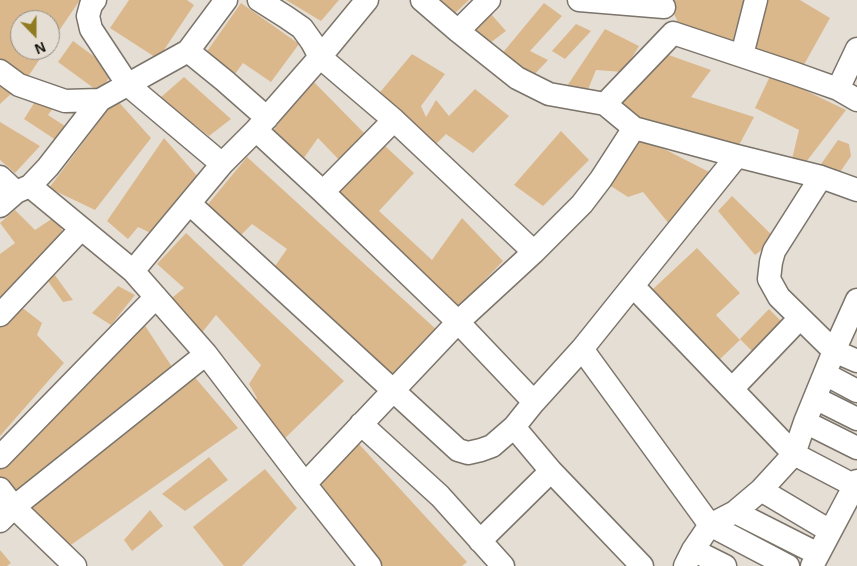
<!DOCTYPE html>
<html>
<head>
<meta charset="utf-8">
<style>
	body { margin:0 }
	#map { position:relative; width:857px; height:566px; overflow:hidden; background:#e5ded4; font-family:Helvetica,sans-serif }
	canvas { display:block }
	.north { position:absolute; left:10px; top:10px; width:50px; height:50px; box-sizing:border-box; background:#e5ded4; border:1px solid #918c84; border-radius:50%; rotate:158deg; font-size:14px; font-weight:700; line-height:20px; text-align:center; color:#12100c }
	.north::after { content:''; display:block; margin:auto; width:18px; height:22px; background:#907b22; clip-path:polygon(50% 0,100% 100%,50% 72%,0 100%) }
</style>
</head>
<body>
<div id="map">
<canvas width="857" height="566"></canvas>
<div class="north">N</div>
</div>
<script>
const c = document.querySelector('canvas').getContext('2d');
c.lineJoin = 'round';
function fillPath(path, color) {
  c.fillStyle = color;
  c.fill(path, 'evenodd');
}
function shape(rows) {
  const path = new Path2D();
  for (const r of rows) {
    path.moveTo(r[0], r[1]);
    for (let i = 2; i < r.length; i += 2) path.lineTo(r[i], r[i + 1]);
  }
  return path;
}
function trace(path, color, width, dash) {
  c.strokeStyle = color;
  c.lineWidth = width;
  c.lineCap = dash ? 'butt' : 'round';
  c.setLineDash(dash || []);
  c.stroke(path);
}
const building = shape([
	[0,0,80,0,50,44,50,20,20,20,20,50,46,50,25,81,0,64],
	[129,0,187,0,194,5,158,59,110,28],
	[286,0,339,0,321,21],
	[435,0,469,0,454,14],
	[670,0,750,0,738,46,681,28,670,6],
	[764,0,800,0,830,18,801,70,751,51],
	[241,3,299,44,271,82,243,63,232,78,203,57],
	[544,3,562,16,530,51,548,60,532,77,500,56],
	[491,14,506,31,486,46,472,32],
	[576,24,591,31,565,59,552,51],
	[605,29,639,46,623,72,596,70,586,94,565,89],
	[73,41,114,71,99,92,58,62],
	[663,53,711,70,691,97,754,117,737,149,638,129,616,107],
	[412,54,445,74,421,106,426,117,436,100,449,116,475,89,509,116,473,153,446,134,434,146,376,97],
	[771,74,846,110,803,166,791,163,799,130,755,108],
	[184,77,231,119,209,136,160,98],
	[310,78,367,136,341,162,318,138,301,162,271,134],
	[0,83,12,93,0,104],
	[38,97,54,107,48,115,68,128,59,142,24,119],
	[116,99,151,138,95,210,49,188],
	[0,122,40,146,15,173,0,160],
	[561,131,589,160,543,206,514,185],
	[635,134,715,175,670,225,643,192,628,197,606,183],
	[164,138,198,177,153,234,138,227,128,239,107,221],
	[838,140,849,144,851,156,838,175,819,167],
	[384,145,414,173,379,211,432,260,462,218,503,261,455,311,332,192],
	[247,157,438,331,391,378,268,276,287,249,252,224,233,243,200,214],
	[732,196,776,239,755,255,718,211],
	[15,210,35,230,56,216,66,240,0,309,0,254,15,243,0,223],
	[186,233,344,381,282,441,249,410,257,398,249,384,261,365,216,315,200,335,168,301,184,288,157,264],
	[697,248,740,293,716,315,740,340,720,359,653,289],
	[54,274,73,300,63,302,48,281],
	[118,286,135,295,111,325,92,313],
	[20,306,42,323,37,335,64,363,0,436,0,328],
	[769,309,784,324,754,353,740,339],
	[142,321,174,370,16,496,0,480,0,467],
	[193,375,238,428,65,549,22,509],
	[359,444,467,562,462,566,380,566,311,487],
	[209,457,228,480,185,511,162,494],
	[265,469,297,508,242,566,224,566,193,527],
	[150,510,163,526,132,551,124,540],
	[0,550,11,563,7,566,0,566]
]);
const minor = shape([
	[95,0,91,5,88,16,91,29,128,85,222,164],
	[259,0,286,17,302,28,312,42,320,57,394,120,534,252],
	[422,0,458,31,517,78,549,94,605,104,634,128,737,156,821,177,857,190],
	[579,0,664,7],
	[458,31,489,0],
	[673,33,793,73,838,89,857,100],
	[188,51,225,81,267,118],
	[742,55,756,0],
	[0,71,19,85,65,101,100,100,188,51,226,0],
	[838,89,857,49],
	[605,104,673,33],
	[256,130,323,192,458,322,534,402],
	[0,177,16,192],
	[821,177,774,251,771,262,769,279,779,297,834,351,857,361],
	[30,186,133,271,206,354,305,484,370,566],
	[323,192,394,120],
	[190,204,458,450,468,453,481,450,492,446,514,427,534,402,582,349,737,156],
	[0,206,16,192,30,186,48,167,100,100],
	[133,271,222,164,256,130,320,57,367,0],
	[633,286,794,454,857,487],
	[0,315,81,229],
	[582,349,710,525,788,566],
	[825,374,857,391],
	[732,389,800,318],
	[815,398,857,419],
	[805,422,857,448],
	[361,424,440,496,503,566],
	[514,427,551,471,642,566],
	[0,457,156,297],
	[305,484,458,322,534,252,582,204,601,179,634,128],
	[0,489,14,507,75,566],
	[761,490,830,531],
	[735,512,818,554],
	[0,521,14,507,206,354],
	[480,541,551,471],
	[693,550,725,566],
	[685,566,693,550,710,525,735,512,761,490,794,454,805,422,834,351,857,300],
	[812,566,857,481]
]);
fillPath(building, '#dbb88c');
trace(minor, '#7b746b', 25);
trace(minor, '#fff', 22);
</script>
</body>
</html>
